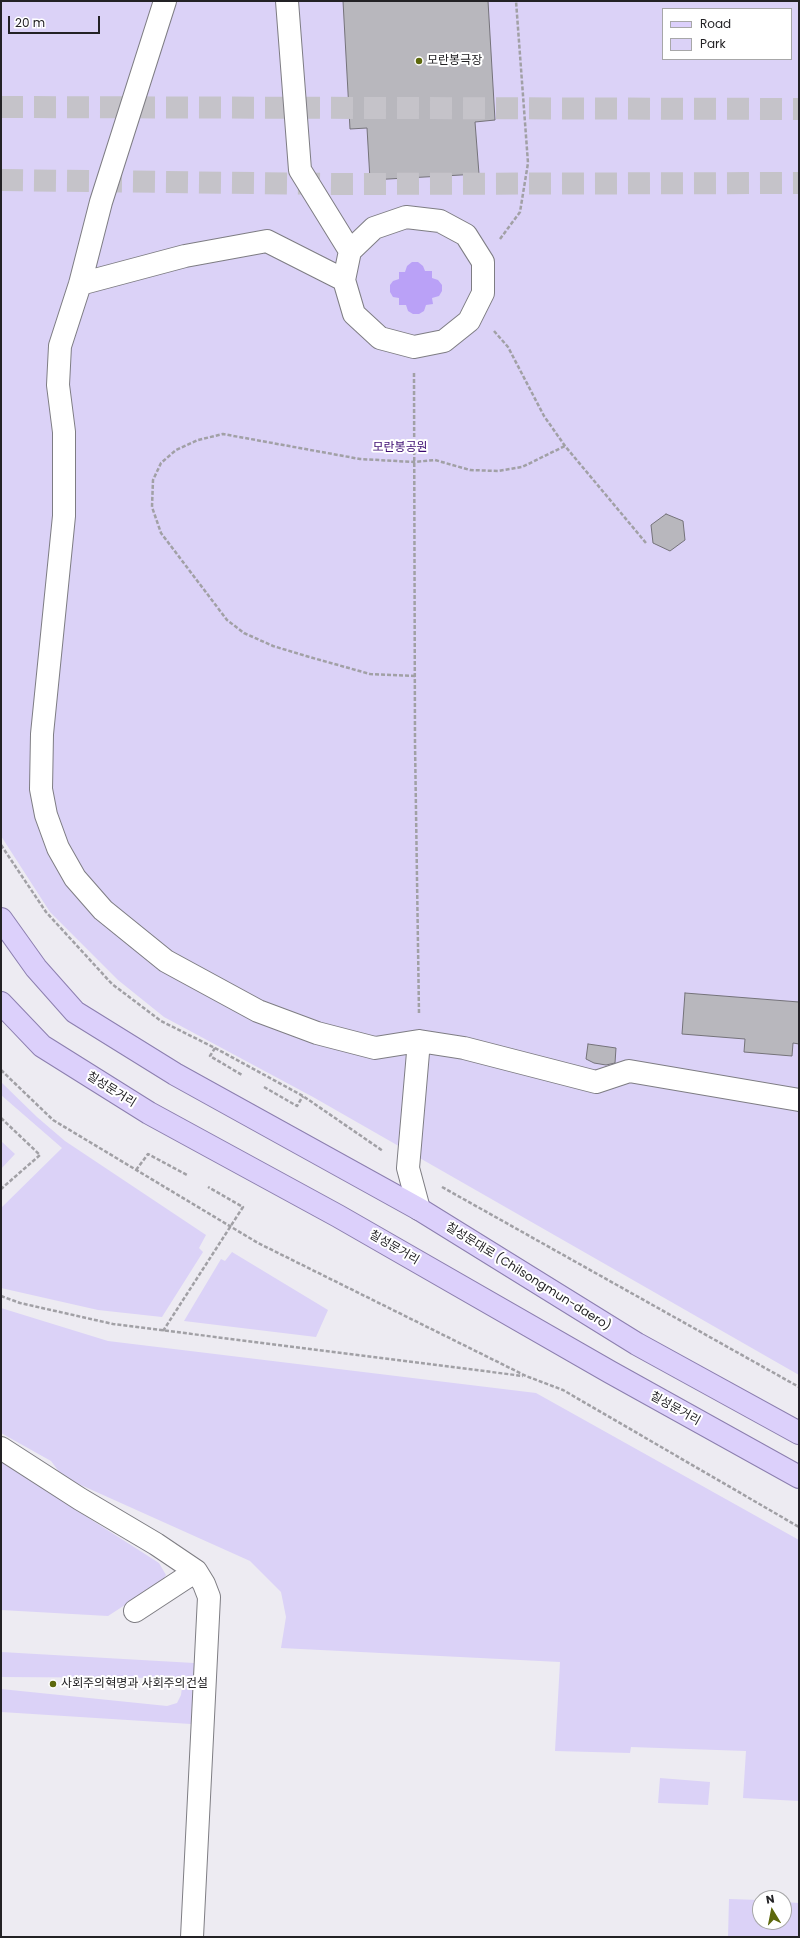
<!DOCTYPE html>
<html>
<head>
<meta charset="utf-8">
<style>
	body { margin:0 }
	#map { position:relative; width:800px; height:1938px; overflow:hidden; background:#edebf2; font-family:Poppins,sans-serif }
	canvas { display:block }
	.frame { position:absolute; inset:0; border:2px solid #232225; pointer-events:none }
	.legend { position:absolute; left:662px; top:8px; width:130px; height:52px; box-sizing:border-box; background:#fff; border:1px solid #a7a7a8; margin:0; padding:5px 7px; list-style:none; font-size:12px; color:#232225 }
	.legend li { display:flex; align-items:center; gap:8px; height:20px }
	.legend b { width:20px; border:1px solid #a7a7a8 }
	.north { position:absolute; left:752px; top:1890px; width:40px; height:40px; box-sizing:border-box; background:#fff; border:1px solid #a7a7a8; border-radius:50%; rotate:350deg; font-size:11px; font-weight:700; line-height:16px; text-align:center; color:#232225 }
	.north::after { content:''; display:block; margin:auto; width:14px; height:18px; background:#5d680c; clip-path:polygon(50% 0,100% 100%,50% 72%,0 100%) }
	.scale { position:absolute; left:8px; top:16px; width:92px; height:18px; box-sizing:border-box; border:2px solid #232225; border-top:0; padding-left:5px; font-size:12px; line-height:14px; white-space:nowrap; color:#232225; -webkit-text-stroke:3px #fff; paint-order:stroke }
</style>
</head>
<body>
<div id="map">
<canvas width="800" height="1938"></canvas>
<div class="frame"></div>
<ul class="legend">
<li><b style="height:5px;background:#dcd0fb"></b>Road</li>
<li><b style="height:11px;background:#dbd2f7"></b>Park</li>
</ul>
<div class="north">N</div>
<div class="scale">20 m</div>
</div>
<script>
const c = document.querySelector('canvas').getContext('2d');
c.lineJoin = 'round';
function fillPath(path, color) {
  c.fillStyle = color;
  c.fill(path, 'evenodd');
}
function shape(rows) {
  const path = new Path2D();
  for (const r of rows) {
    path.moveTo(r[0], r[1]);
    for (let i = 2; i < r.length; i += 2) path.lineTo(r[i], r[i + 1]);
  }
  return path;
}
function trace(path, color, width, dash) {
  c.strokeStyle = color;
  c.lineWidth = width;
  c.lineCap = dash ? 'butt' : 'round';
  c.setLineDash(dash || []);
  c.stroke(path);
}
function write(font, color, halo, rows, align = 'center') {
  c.font = font + ' Poppins,"Noto Sans KR",sans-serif';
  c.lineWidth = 4;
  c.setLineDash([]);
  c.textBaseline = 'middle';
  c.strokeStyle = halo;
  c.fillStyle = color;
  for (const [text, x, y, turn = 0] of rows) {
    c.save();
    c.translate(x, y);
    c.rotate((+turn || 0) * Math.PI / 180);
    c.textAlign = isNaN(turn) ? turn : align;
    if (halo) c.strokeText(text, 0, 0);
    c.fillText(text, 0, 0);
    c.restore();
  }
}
const green = shape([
	[1,1,799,1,799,1375,313,1097,164,1017,118,980,50,912,1,836],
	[663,9,791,9,791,59,663,59],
	[1,1082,37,1117,65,1141,206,1235,199,1248,203,1252,162,1317,98,1310,1,1288,1,1208,62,1148,1,1095],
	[1,1141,15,1154,1,1169],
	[232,1252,328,1310,316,1337,184,1321,221,1259,225,1261],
	[1,1308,108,1341,536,1393,799,1540,799,1801,743,1798,746,1751,631,1747,630,1753,555,1751,560,1662,281,1648,286,1617,281,1592,250,1561,63,1477,51,1461,1,1433],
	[1,1462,159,1563,166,1575,162,1581,108,1616,1,1610],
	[1,1652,194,1663,191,1724,1,1712,1,1689,167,1706,177,1703,181,1695,182,1687,176,1681,162,1678,1,1677],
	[660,1778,710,1782,708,1805,658,1803],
	[729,1899,760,1900,760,1922,784,1922,784,1902,799,1903,799,1937,728,1937]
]);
const water = shape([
	[412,262,418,262,423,266,425,271,432,271,432,278,438,280,442,285,442,291,439,296,432,298,433,304,426,305,424,311,419,314,413,314,408,311,406,305,399,305,399,298,393,297,390,292,390,285,393,281,399,279,399,272,405,272,407,266]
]);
const building = shape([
	[343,1,488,1,495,120,475,122,479,174,370,180,367,128,350,129,343,1],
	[666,514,683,521,685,540,670,551,653,543,651,525,666,514],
	[685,993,799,1002,799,1044,793,1043,792,1056,744,1052,745,1039,682,1034,685,993],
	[588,1044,616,1048,615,1063,606,1065,594,1063,586,1059,588,1044]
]);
const majorTunnel = shape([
	[1,107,799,109],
	[1,180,331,184,799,183]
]);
const path = shape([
	[500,239,520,212,528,163,516,1],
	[494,331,508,347,544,416,565,446,646,543],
	[414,373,415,743,419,1014],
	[415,676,370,674,306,656,273,646,244,633,227,620,161,533,152,507,153,480,161,463,176,450,198,440,223,434,360,459,414,462,435,460,470,470,498,471,522,467,565,446],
	[1,845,46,912,112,984,161,1021,215,1048,303,1096,383,1151],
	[215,1048,210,1056,242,1075],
	[1,1070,53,1120,258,1243,526,1376,563,1390,799,1527],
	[264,1087,297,1106,303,1096],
	[1,1118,40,1155,1,1189],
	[136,1170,148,1154,187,1175],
	[442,1187,799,1387],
	[1,1296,20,1303,113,1324,523,1376],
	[163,1331,243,1207,208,1187]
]);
const minor = shape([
	[165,1,101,202,80,284,60,346,58,385,64,432,64,516,42,734,41,789,46,815,58,848,75,878,103,910,166,961,258,1011,317,1033,375,1048,419,1041,464,1048,596,1082,629,1071,799,1100],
	[287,1,300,170,350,251],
	[80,284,185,256,267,241,344,280,354,314,380,338,414,347,444,341,469,321,483,293,483,262,466,235,440,221,406,217,374,228,350,251,344,280],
	[419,1209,408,1168,419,1041],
	[1,1448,80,1499,156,1544,196,1571,204,1584,209,1597,192,1937],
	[135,1611,196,1571]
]);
const major = shape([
	[1,919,36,968,75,1012,175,1074,419,1209,637,1344,799,1433],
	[1,1003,42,1046,149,1113,338,1216,610,1372,799,1477]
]);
const markers = [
	[419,61,4,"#5d680c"],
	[53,1684,4,"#5d680c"]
];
const poiNames = [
	["모란봉극장",427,61],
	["사회주의혁명과 사회주의건설",61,1684]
];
const parkNames = [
	["모란봉공원",400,448]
];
const streetNames = [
	["칠성문거리",111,1090,32],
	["칠성문거리",394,1248,30],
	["칠성문대로 (Chilsongmun-daero)",528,1277,32],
	["칠성문거리",675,1409,29]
];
fillPath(green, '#dbd2f7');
fillPath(water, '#baa1f7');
fillPath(building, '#b8b7bd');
trace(building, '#75737a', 1);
trace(majorTunnel, '#c5c3c9', 22, [22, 11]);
trace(minor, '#7e7d83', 24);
trace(major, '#8c7faf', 24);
trace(path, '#a1a0a5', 2.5, [4, 2]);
trace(minor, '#fff', 22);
trace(major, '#dcd0fb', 22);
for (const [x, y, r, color] of markers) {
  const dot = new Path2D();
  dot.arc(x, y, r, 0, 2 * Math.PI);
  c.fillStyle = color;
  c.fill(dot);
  trace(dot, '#fff', 1.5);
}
write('12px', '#232225', '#fff', poiNames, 'left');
write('12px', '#3b0b71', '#fff', parkNames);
write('12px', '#232225', '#fff', streetNames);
</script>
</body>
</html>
